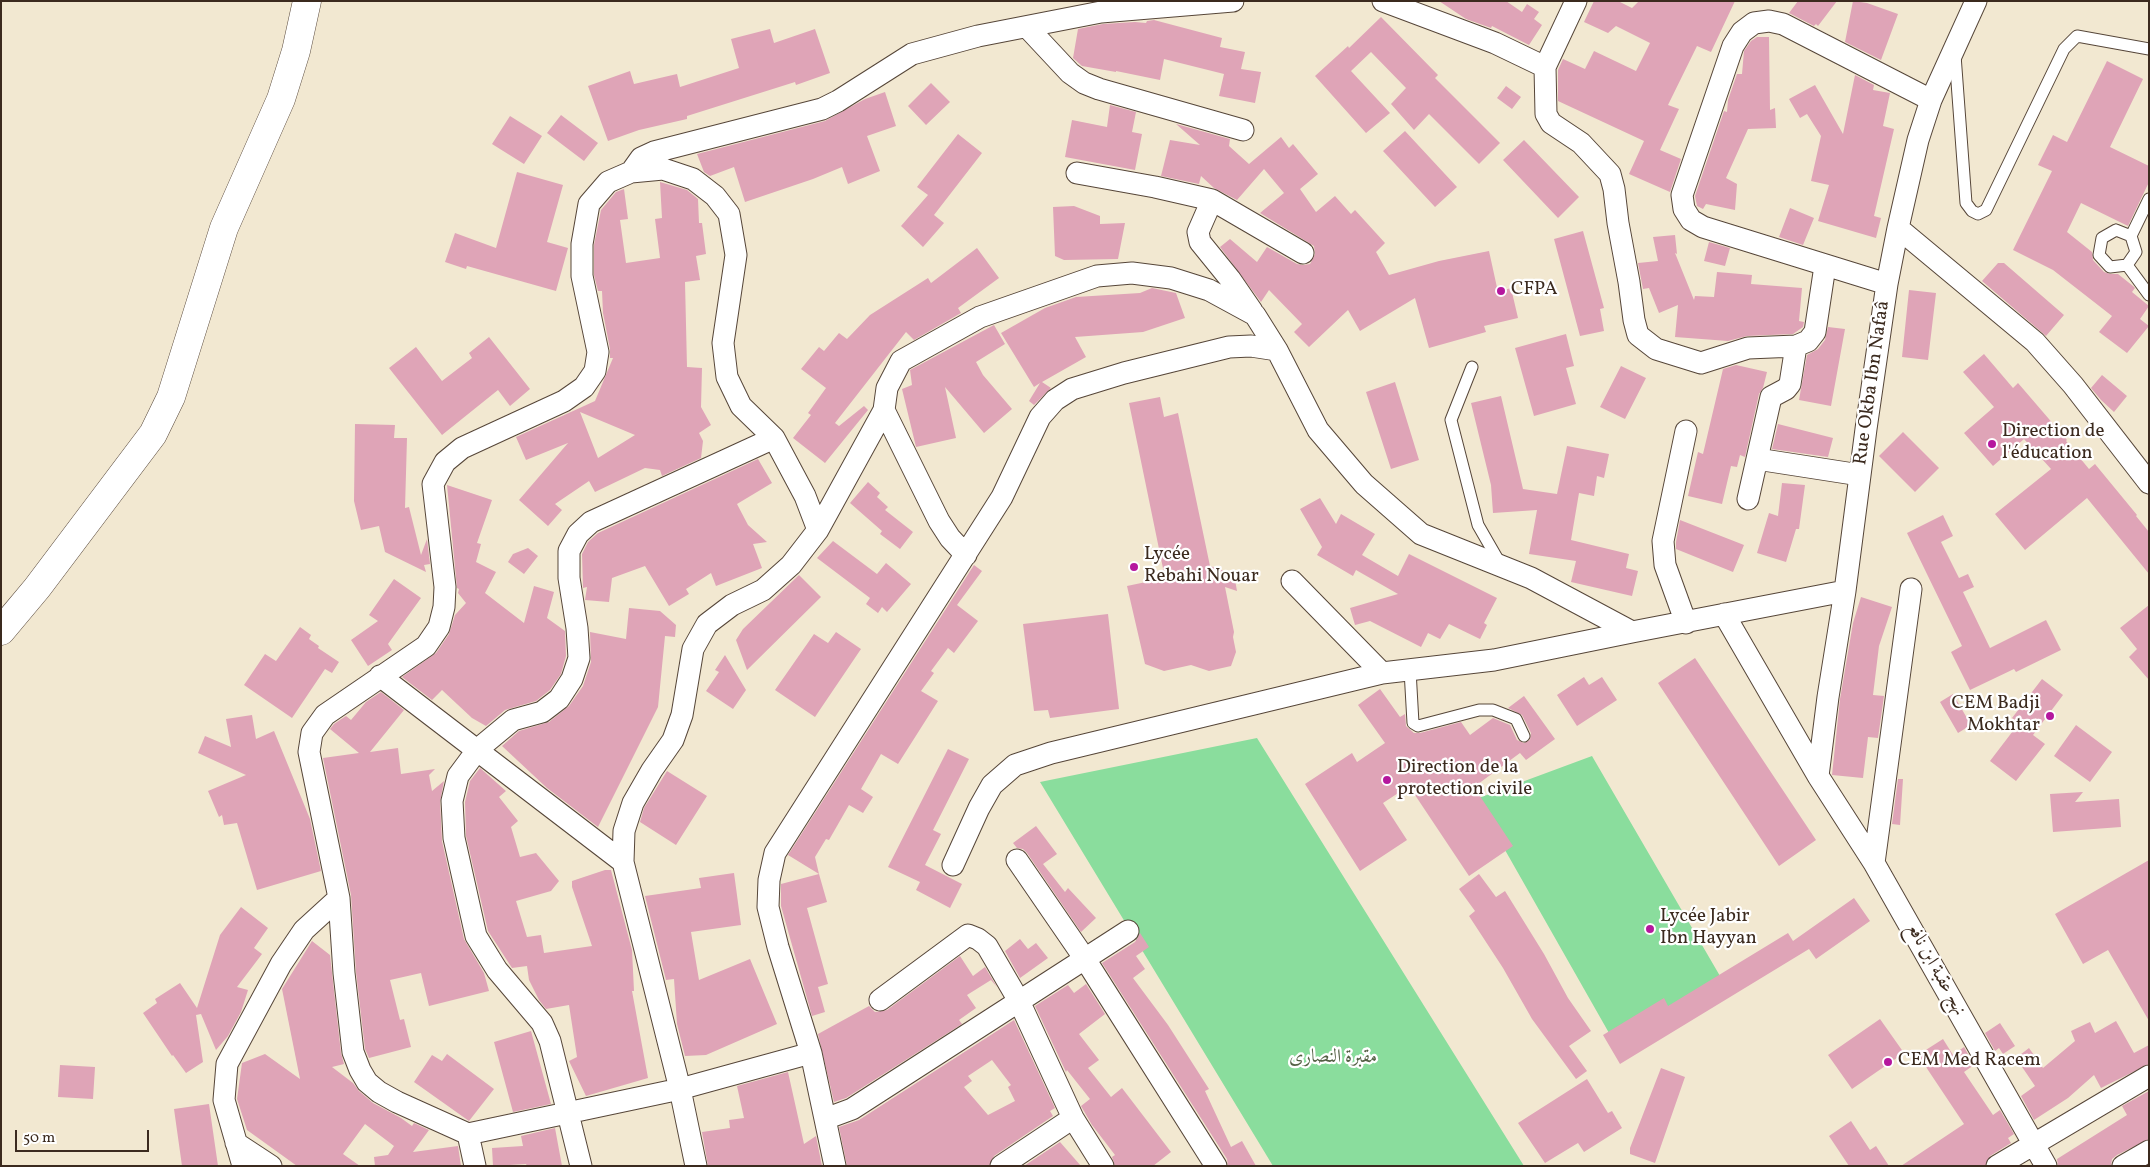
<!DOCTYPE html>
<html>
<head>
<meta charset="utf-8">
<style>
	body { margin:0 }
	#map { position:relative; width:2150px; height:1167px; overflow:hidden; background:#f2e8d1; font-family:Vollkorn,serif }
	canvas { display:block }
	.frame { position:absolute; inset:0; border:2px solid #3b2a1e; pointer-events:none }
	.scale { position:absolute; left:15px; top:1130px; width:134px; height:22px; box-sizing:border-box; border:2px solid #3b2a1e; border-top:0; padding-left:6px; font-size:15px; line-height:18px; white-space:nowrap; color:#3b2a1e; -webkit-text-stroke:4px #fff; paint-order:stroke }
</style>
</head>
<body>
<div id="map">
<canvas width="2150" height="1167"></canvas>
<div class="frame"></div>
<div class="scale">50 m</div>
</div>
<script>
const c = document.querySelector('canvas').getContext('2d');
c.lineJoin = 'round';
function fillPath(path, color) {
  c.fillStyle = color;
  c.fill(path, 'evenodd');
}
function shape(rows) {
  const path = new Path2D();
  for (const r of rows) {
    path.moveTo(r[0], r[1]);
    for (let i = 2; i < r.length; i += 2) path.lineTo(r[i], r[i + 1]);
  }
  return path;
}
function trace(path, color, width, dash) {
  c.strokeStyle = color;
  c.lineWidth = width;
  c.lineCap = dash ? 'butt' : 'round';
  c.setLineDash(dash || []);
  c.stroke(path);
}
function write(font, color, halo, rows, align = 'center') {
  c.font = font + ' Vollkorn,Amiri,serif';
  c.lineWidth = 4.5;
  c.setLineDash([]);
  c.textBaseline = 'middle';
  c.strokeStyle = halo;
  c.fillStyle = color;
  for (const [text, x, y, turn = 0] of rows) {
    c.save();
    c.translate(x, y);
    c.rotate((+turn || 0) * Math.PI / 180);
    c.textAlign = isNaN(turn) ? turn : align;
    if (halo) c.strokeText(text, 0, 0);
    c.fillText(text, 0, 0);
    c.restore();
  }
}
const green = shape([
	[1257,738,1524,1166,1273,1166,1040,782],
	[1592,756,1720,976,1613,1040,1476,799]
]);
const building = shape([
	[1439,1,1506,1,1522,12,1527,4,1539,12,1534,19,1542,25,1529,45,1492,26,1491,28,1466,19],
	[1594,1,1618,1,1632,8,1639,1,1735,1,1711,52,1697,46,1668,105,1679,109,1660,150,1681,159,1670,192,1629,174,1644,141,1558,101,1558,70,1563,59,1585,69,1594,51,1636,71,1650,43,1616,26,1608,33,1584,22],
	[1798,1,1837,1,1818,26,1816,24,1814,26,1789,13],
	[1853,1,1867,3,1898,14,1881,60,1845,42],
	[1381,17,1438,75,1435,78,1500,143,1479,164,1429,114,1414,130,1391,104,1406,88,1371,52,1351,71,1390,113,1366,133,1315,76,1348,46,1349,48],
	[1154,20,1222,38,1220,47,1245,52,1241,69,1261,72,1255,103,1219,96,1224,74,1164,59,1160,80,1116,71,1116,72,1082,66,1073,58,1078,29,1103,24,1135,22,1146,23,1147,21],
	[770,29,774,43,815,29,830,73,796,85,795,82,687,116,687,119,639,130,608,141,588,86,630,71,634,84,677,74,680,87,739,68,731,39],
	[1757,37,1769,37,1770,110,1775,108,1776,128,1748,129,1726,178,1737,184,1735,210,1706,204,1703,209,1697,206,1695,196,1724,111,1727,112,1728,100,1737,74,1742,74,1744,51,1751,41],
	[2107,61,2143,79,2110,147,2149,166,2149,182,2128,226,2081,203,2067,232,2092,252,2093,260,2104,272,2110,274,2118,274,2133,286,2135,288,2132,292,2149,306,2140,319,2149,326,2127,353,2099,332,2112,316,2053,270,2013,250,2052,171,2038,165,2053,135,2067,142],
	[1855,75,1874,85,1873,90,1890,93,1883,126,1894,129,1874,216,1881,218,1876,238,1818,221,1829,185,1811,181,1821,136,1807,114,1800,118,1789,99,1815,85,1843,134],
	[931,83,950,102,926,125,908,106],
	[1506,86,1521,97,1512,109,1497,98],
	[885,92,896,126,867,136,880,171,848,184,842,167,813,179,745,202,734,167,710,176,704,172,697,154,825,121,865,99],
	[1110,105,1136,112,1132,132,1142,134,1135,170,1065,157,1072,120,1107,127],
	[561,115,598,143,584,161,547,133],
	[510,116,542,136,524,164,492,144],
	[1176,124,1230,139,1229,146,1249,164,1281,137,1289,148,1293,144,1318,174,1300,189,1316,212,1335,196,1351,214,1355,210,1385,243,1376,252,1389,275,1439,261,1489,251,1498,292,1511,288,1518,318,1484,326,1486,332,1429,348,1415,298,1360,331,1348,310,1309,347,1294,332,1302,324,1269,290,1261,302,1220,247,1230,239,1257,262,1267,247,1297,264,1303,265,1310,264,1315,254,1314,246,1260,213,1284,193,1264,169,1237,200,1214,188,1201,176,1199,184,1161,176,1170,140,1200,145],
	[1405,131,1457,187,1435,207,1383,151],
	[958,134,982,153,934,215,944,223,923,247,901,226,928,195,917,187],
	[1524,140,1579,197,1558,218,1503,160],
	[517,172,563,185,547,242,568,248,556,291,467,266,466,269,445,262,455,233,496,248],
	[660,182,687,190,698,199,699,223,702,223,706,254,696,256,700,280,685,282,687,367,702,368,701,407,711,425,699,433,703,441,701,458,662,476,660,470,645,468,595,492,589,481,555,504,562,510,548,526,519,500,568,443,526,460,516,437,595,401,613,358,610,358,610,349,603,313,602,291,598,291,594,275,594,245,601,210,616,192,624,189,628,219,620,220,626,263,660,258,655,219,662,218],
	[580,412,635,435,598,458],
	[1074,206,1100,216,1100,224,1125,223,1118,259,1064,260,1055,256,1053,207],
	[1790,208,1814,218,1803,245,1779,237],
	[1583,231,1604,308,1600,309,1604,331,1580,336,1554,239],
	[1675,235,1677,254,1675,253,1694,300,1695,296,1714,297,1717,272,1752,275,1751,284,1802,288,1799,321,1804,322,1803,327,1793,334,1747,336,1728,341,1675,337,1678,305,1659,313,1649,288,1643,289,1638,263,1658,261,1653,237],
	[1709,242,1730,248,1725,266,1704,261],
	[977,248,999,278,958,308,961,313,914,340,906,332,835,423,839,426,864,406,868,410,825,463,793,438,811,415,808,413,826,388,801,369,819,347,824,351,839,333,847,339,870,315,928,278,931,283],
	[1998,263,2004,263,2064,315,2046,336,1982,281],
	[1152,288,1176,293,1185,318,1143,332,1075,337,1086,357,1042,382,1051,388,1034,405,1029,401,1040,383,1034,387,1001,333,1045,308,1076,297,1140,293],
	[1909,290,1936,293,1928,360,1902,357],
	[994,325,1005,344,976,362,983,375,1012,409,984,433,945,387,956,438,916,447,902,389,912,385,910,370],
	[1828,327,1845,329,1831,406,1799,400,1807,355,1818,349,1825,340],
	[1566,334,1574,366,1566,368,1576,404,1534,416,1515,348],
	[489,337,530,389,510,406,498,390,442,435,389,368,416,347,442,381,472,358,469,353],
	[1984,354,2013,388,2018,383,2067,440,2066,441,2089,469,2095,464,2137,515,2136,516,2149,532,2149,574,2087,498,2025,550,1995,514,2051,469,2024,439,1993,466,1964,433,1994,407,1963,372],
	[1736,365,1767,372,1763,388,1759,394,1745,457,1740,455,1737,467,1731,466,1722,504,1688,496,1698,452,1703,454,1723,369],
	[1621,366,1646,378,1625,419,1600,407],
	[2102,375,2127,396,2114,412,2101,400,2091,388],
	[1395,382,1419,460,1391,469,1366,392],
	[1501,396,1523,489,1557,494,1567,446,1609,454,1604,478,1597,476,1594,496,1579,493,1571,540,1629,554,1626,568,1638,571,1632,596,1571,582,1576,561,1529,554,1537,510,1493,513,1491,485,1471,403],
	[1160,397,1164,417,1178,413,1210,566,1234,574,1237,591,1225,587,1234,632,1233,637,1236,652,1231,666,1209,671,1191,665,1164,671,1145,664,1127,586,1165,578,1129,403],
	[355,424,395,425,394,438,407,438,405,508,409,507,421,555,427,539,430,564,424,565,426,572,385,552,379,526,361,530,354,501],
	[1778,424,1833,438,1828,457,1772,449],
	[1903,432,1939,468,1915,492,1879,456],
	[758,459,772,483,737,504,748,525,767,542,753,544,762,568,716,586,711,573,686,589,689,594,669,606,645,566,612,578,609,602,585,600,587,587,583,588,582,554,588,542,598,533],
	[868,482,880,493,877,497,888,507,885,510,913,532,900,549,880,534,882,531,850,503],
	[1782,483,1805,485,1799,529,1796,529,1786,562,1757,553,1769,513,1778,516],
	[447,485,492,500,477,543,481,544,476,562,496,572,485,593,524,623,534,586,554,592,547,618,565,631,566,656,561,674,550,690,536,701,505,710,486,726,472,718,442,690,432,700,402,677,436,653,449,634,455,615,466,603,458,593,459,589,457,588],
	[1320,498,1336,524,1341,514,1375,534,1362,555,1398,576,1409,554,1497,598,1484,623,1487,625,1480,639,1449,624,1440,639,1428,633,1421,647,1370,621,1355,625,1350,608,1398,594,1356,570,1353,576,1317,555,1322,547,1300,509],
	[1943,515,1953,536,1941,542,1959,578,1968,574,1974,587,1963,592,1990,648,2046,620,2061,650,2016,672,2014,669,1970,690,1951,652,1962,646,1907,533],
	[1680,520,1744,545,1733,572,1676,549,1676,542],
	[833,541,877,574,886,563,911,584,887,612,882,607,878,613,866,604,870,598,817,558],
	[528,548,538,556,524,574,508,562,513,554],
	[974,565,982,571,957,605,978,621,954,653,948,648,931,671,934,673,921,691,938,701,898,764,881,754,861,789,873,797,863,813,849,805,829,840,826,839,815,857,819,874,788,855],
	[799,575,821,597,747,670,736,640,743,629],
	[394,579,421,598,388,644,392,650,368,666,351,640,378,621,369,615],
	[1861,597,1892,607,1879,646,1873,695,1884,696,1878,738,1868,737,1863,778,1832,775,1840,699,1853,623],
	[2149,605,2149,680,2129,657,2137,649,2120,628],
	[629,608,660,611,676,625,675,637,665,636,658,707,598,827,547,788,502,746,519,731,549,722,569,706,583,686,591,662,590,632,626,639],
	[1108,614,1119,709,1050,718,1048,710,1034,711,1023,624],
	[300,627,311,635,309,639,319,646,318,648,339,662,332,673,325,669,292,718,244,685,265,654,276,661],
	[836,632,861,649,815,717,775,690,814,634,828,643],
	[725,655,746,690,733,709,706,691,719,672,715,670],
	[1695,658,1816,840,1779,866,1658,683],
	[1584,677,1589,685,1602,677,1617,700,1577,726,1557,695],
	[2042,679,2063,695,2033,735,2045,744,2016,781,1990,761,2019,723,2012,718],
	[1380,689,1400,717,1405,714,1406,726,1414,733,1420,733,1461,722,1470,735,1493,718,1510,725,1517,740,1524,743,1530,740,1531,733,1522,715,1508,708,1524,696,1555,739,1526,760,1520,753,1474,787,1513,846,1469,876,1409,786,1383,803,1407,840,1360,871,1305,784,1352,753,1357,762,1385,743,1358,705],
	[381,692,404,710,370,752,398,748,401,774,435,769,429,775,432,791,444,781,440,802,442,841,464,939,484,973,489,991,429,1006,421,973,390,980,400,1020,404,1019,411,1047,369,1058,365,1049,356,972,351,895,323,758,359,753,330,729,334,724,346,716,351,720,366,702],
	[1953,694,1971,725,1958,733,1940,702],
	[252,715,256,739,274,731,310,819,321,871,257,890,237,823,224,825,222,815,219,817,208,791,246,775,198,753,205,736,231,747,226,719],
	[2076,725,2112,752,2090,782,2054,756],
	[948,749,969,759,933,830,941,834,925,865,962,884,950,908,916,890,920,882,888,867],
	[480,768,506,791,499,797,518,821,511,827,520,857,536,853,559,881,551,891,516,901,527,937,541,935,544,953,592,946,572,887,572,881,605,870,611,870,632,950,634,991,632,991,648,1078,586,1096,569,1061,577,1057,569,1005,546,1009,539,1000,529,980,527,966,512,968,488,931,466,836,465,802,470,781],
	[667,771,707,796,676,845,640,822,644,808],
	[1898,779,1903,779,1900,825,1892,824],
	[2083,792,2075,802,2119,799,2121,827,2053,832,2050,794],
	[1036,826,1057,854,1043,864,1065,892,1068,888,1096,918,1081,932,1027,853,1023,849,1017,848,1013,843],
	[2149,860,2149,1021,2108,950,2083,964,2055,914],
	[734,873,741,925,691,932,699,980,750,959,777,1024,706,1055,685,1056,677,1024,674,979,666,980,645,896,701,888,699,878],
	[819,874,827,902,807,908,828,984,818,987,825,1012,812,1016,781,906,781,884],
	[1479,874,1496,897,1505,891,1544,954,1568,998,1591,1031,1569,1046,1587,1071,1576,1079,1532,1019,1503,968,1469,916,1475,911,1459,889],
	[1854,898,1870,921,1816,959,1809,949,1620,1064,1603,1035,1664,998,1668,1006,1788,933,1793,941],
	[241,907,268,928,254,948,262,954,237,987,248,990,241,1012,228,1036,216,1050,201,1014,196,1015,203,1062,186,1073,173,1055,172,1056,143,1013,157,1003,155,999,180,983,197,1008,220,935],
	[1140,933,1149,947,1136,956,1145,969,1133,978,1168,1025,1209,1089,1205,1091,1231,1147,1242,1141,1256,1166,1228,1166,1227,1159,1102,963,1135,942],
	[1020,939,1028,949,1036,943,1048,958,1020,978,1005,951],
	[312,941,330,955,341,1053,344,1064,332,1067,353,1083,359,1091,373,1103,401,1118,412,1126,414,1123,429,1130,413,1152,458,1146,461,1166,375,1166,374,1157,388,1155,394,1146,365,1124,343,1154,360,1166,297,1166,247,1130,237,1099,242,1063,265,1054,300,1079,282,989],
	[960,956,973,976,985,967,997,987,991,980,967,995,976,1008,959,1020,962,1024,846,1098,834,1102,818,1034,869,1006,875,1012,887,1010],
	[1086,984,1105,1014,1079,1034,1099,1060,1088,1068,1111,1097,1122,1088,1171,1152,1153,1166,1115,1166,1112,1157,1115,1155,1092,1125,1081,1106,1090,1099,1067,1070,1066,1072,1035,1006,1068,985,1074,993],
	[1880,1019,1904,1053,1852,1089,1828,1055],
	[1014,1020,1055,1108,1050,1111,1053,1116,994,1156,989,1166,847,1166,839,1127,859,1120],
	[992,1060,1011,1085,1008,1087,1015,1101,988,1115,964,1087,972,1081,968,1076],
	[2116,1021,2134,1053,2149,1045,2149,1064,2101,1088,2094,1075,2068,1098,2034,1120,2021,1096,2035,1086,2016,1058,2029,1048,2043,1068,2075,1041,2071,1031,2090,1022,2095,1033],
	[2000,1023,2015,1046,2003,1054,1999,1048,1995,1051,1985,1033],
	[531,1031,551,1104,513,1112,494,1042],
	[1943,1039,1953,1055,1964,1047,1974,1065,1964,1072,1993,1115,2000,1110,2014,1134,2008,1138,2011,1143,1990,1156,1985,1166,1901,1166,1964,1124,1918,1055],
	[447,1054,494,1089,469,1121,414,1082,432,1055,442,1061],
	[60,1065,95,1067,93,1099,58,1097],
	[1661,1068,1685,1077,1655,1163,1630,1154,1630,1148],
	[788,1072,804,1144,816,1136,822,1166,708,1166,702,1132,730,1128,729,1120,744,1118,737,1086],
	[1587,1079,1608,1113,1612,1111,1622,1128,1584,1152,1578,1143,1545,1163,1518,1123],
	[2149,1091,2149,1139,2117,1155,2112,1159,2111,1166,2058,1166,2057,1159,2127,1115,2122,1106],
	[209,1104,218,1166,182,1166,174,1109],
	[1851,1121,1870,1150,1876,1146,1889,1166,1849,1166,1829,1136],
	[555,1128,562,1166,527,1166,526,1164,493,1166,492,1148,523,1146,521,1136],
	[1060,1142,1081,1166,1024,1166]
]);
const lane = shape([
	[1955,55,1966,203,1972,211,1978,214,1986,210,2064,49,2077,36,2149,49],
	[2116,230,2131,236,2136,252,2127,265,2110,267,2099,255,2102,238,2116,230],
	[2131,236,2149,199],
	[2127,265,2149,295],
	[1472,367,1451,420,1478,525,1501,565],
	[1410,670,1413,723,1418,726,1479,710,1493,710,1516,719,1524,736]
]);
const street = shape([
	[1383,1,1495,43,1545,67],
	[1576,1,1545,67,1546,114,1551,123,1581,143,1610,174,1614,189,1618,223,1629,282,1634,320,1638,335,1656,349,1701,363,1748,348,1796,346,1808,341,1815,332,1825,266],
	[1027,27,1070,73,1084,83,1099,89,1243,130],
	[631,172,641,158,654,152,822,109,838,101,912,54,978,36,1101,12,1233,1],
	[1077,173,1155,187,1212,200],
	[1898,228,2035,342,2073,385,2149,483],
	[1887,284,1703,227,1691,220,1684,209,1682,195,1733,46,1742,32,1754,23,1769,21,1783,24,1931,100],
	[1252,311,1230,279,1200,242,1198,232,1212,200,1303,253],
	[884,410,939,521,950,538,966,555],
	[1686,431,1663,541,1665,565,1686,623],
	[1757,459,1860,475],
	[1748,499,1771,397,1786,389,1790,384,1796,346],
	[1292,581,1382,673],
	[1724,614,1818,776,1874,863,2046,1166],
	[380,676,623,862],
	[1818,776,1828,697,1845,591,1866,429,1887,284,1898,228,1918,140,1931,100,1976,1],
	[1017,860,1085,959,1216,1166],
	[1874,863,1911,589],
	[953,865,979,808,992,785,1015,765,1051,753,1382,673,1494,660,1632,632],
	[880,1000,968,935,978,939,987,946,1019,1001,1073,1118],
	[825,1119,852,1109,1128,931],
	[468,1134,680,1089,811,1053],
	[236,1143,271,1166],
	[243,1166,224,1100,227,1064,281,964,304,930,339,898],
	[475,1166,468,1134,397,1102,379,1092,367,1082,360,1070,353,1052,344,973,339,898,309,752,312,733,325,715,426,646,439,627,444,607,445,587,433,484,445,462,462,448,564,401,584,387,595,371,598,352,582,276,582,244,589,204,608,182,631,172,663,169,693,179,715,196,729,214,736,255,723,343,727,377,741,406,774,438,805,496,818,530],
	[581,1166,550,1041,542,1023,497,970,476,936,454,838,452,801,458,776,478,749,513,720,542,712,559,699,572,679,579,658,577,628,569,578,569,551,578,534,591,522,774,438],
	[696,1166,680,1089,623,862,624,831,633,803,652,770,673,740,682,715,693,649,707,624,732,605,763,590,791,565,818,530,884,410,887,388,901,361,980,317,1097,276,1132,273,1171,278,1209,290,1255,315,1277,350],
	[835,1166,811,1053,778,947,768,907,769,880,775,853,1002,497,1040,417,1055,400,1072,389,1124,373,1229,347,1251,346,1277,350,1318,430,1364,484,1421,534,1531,578,1632,632,1845,591],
	[1001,1166,1073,1118,1103,1166],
	[1997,1166,2149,1076],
	[2123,1166,2149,1151]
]);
const primary = shape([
	[1,631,37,588,153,434,171,397,224,228,281,99,296,51,307,1]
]);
const markers = [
	[1501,291,5,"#b5179e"],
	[1992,444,5,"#b5179e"],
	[1134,567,5,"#b5179e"],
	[2050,716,5,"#b5179e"],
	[1387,780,5,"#b5179e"],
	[1650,929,5,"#b5179e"],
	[1888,1062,5,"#b5179e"]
];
const poiNames = [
	["CFPA",1511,291],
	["Direction de",2002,433],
	["l'éducation",2002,455],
	["Lycée",1144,556],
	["Rebahi Nouar",1144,578],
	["CEM Badji",2040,705,"right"],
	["Mokhtar",2040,727,"right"],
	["Direction de la",1397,769],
	["protection civile",1397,791],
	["Lycée Jabir",1660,918],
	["Ibn Hayyan",1660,940],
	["CEM Med Racem",1898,1062]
];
const streetNames = [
	["Rue Okba Ibn Nafaâ",1873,383,-82],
	["نهج عقبة ابن نافع",1935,970,61]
];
const parkNames = [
	["مقبرة النصارى",1333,1059]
];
fillPath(green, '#8add9d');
fillPath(building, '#dfa4b7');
trace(lane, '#564639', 13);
trace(street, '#564639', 23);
trace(primary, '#564639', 29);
trace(lane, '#fff', 11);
trace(street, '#fff', 21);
trace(primary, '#fff', 28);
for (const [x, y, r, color] of markers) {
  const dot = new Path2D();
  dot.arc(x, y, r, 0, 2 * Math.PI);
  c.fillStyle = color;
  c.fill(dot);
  trace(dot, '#fff', 2);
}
write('19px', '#3b2a1e', '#fff', poiNames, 'left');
write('19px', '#3b2a1e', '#fff', streetNames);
write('19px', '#536044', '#fff', parkNames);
</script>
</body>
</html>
